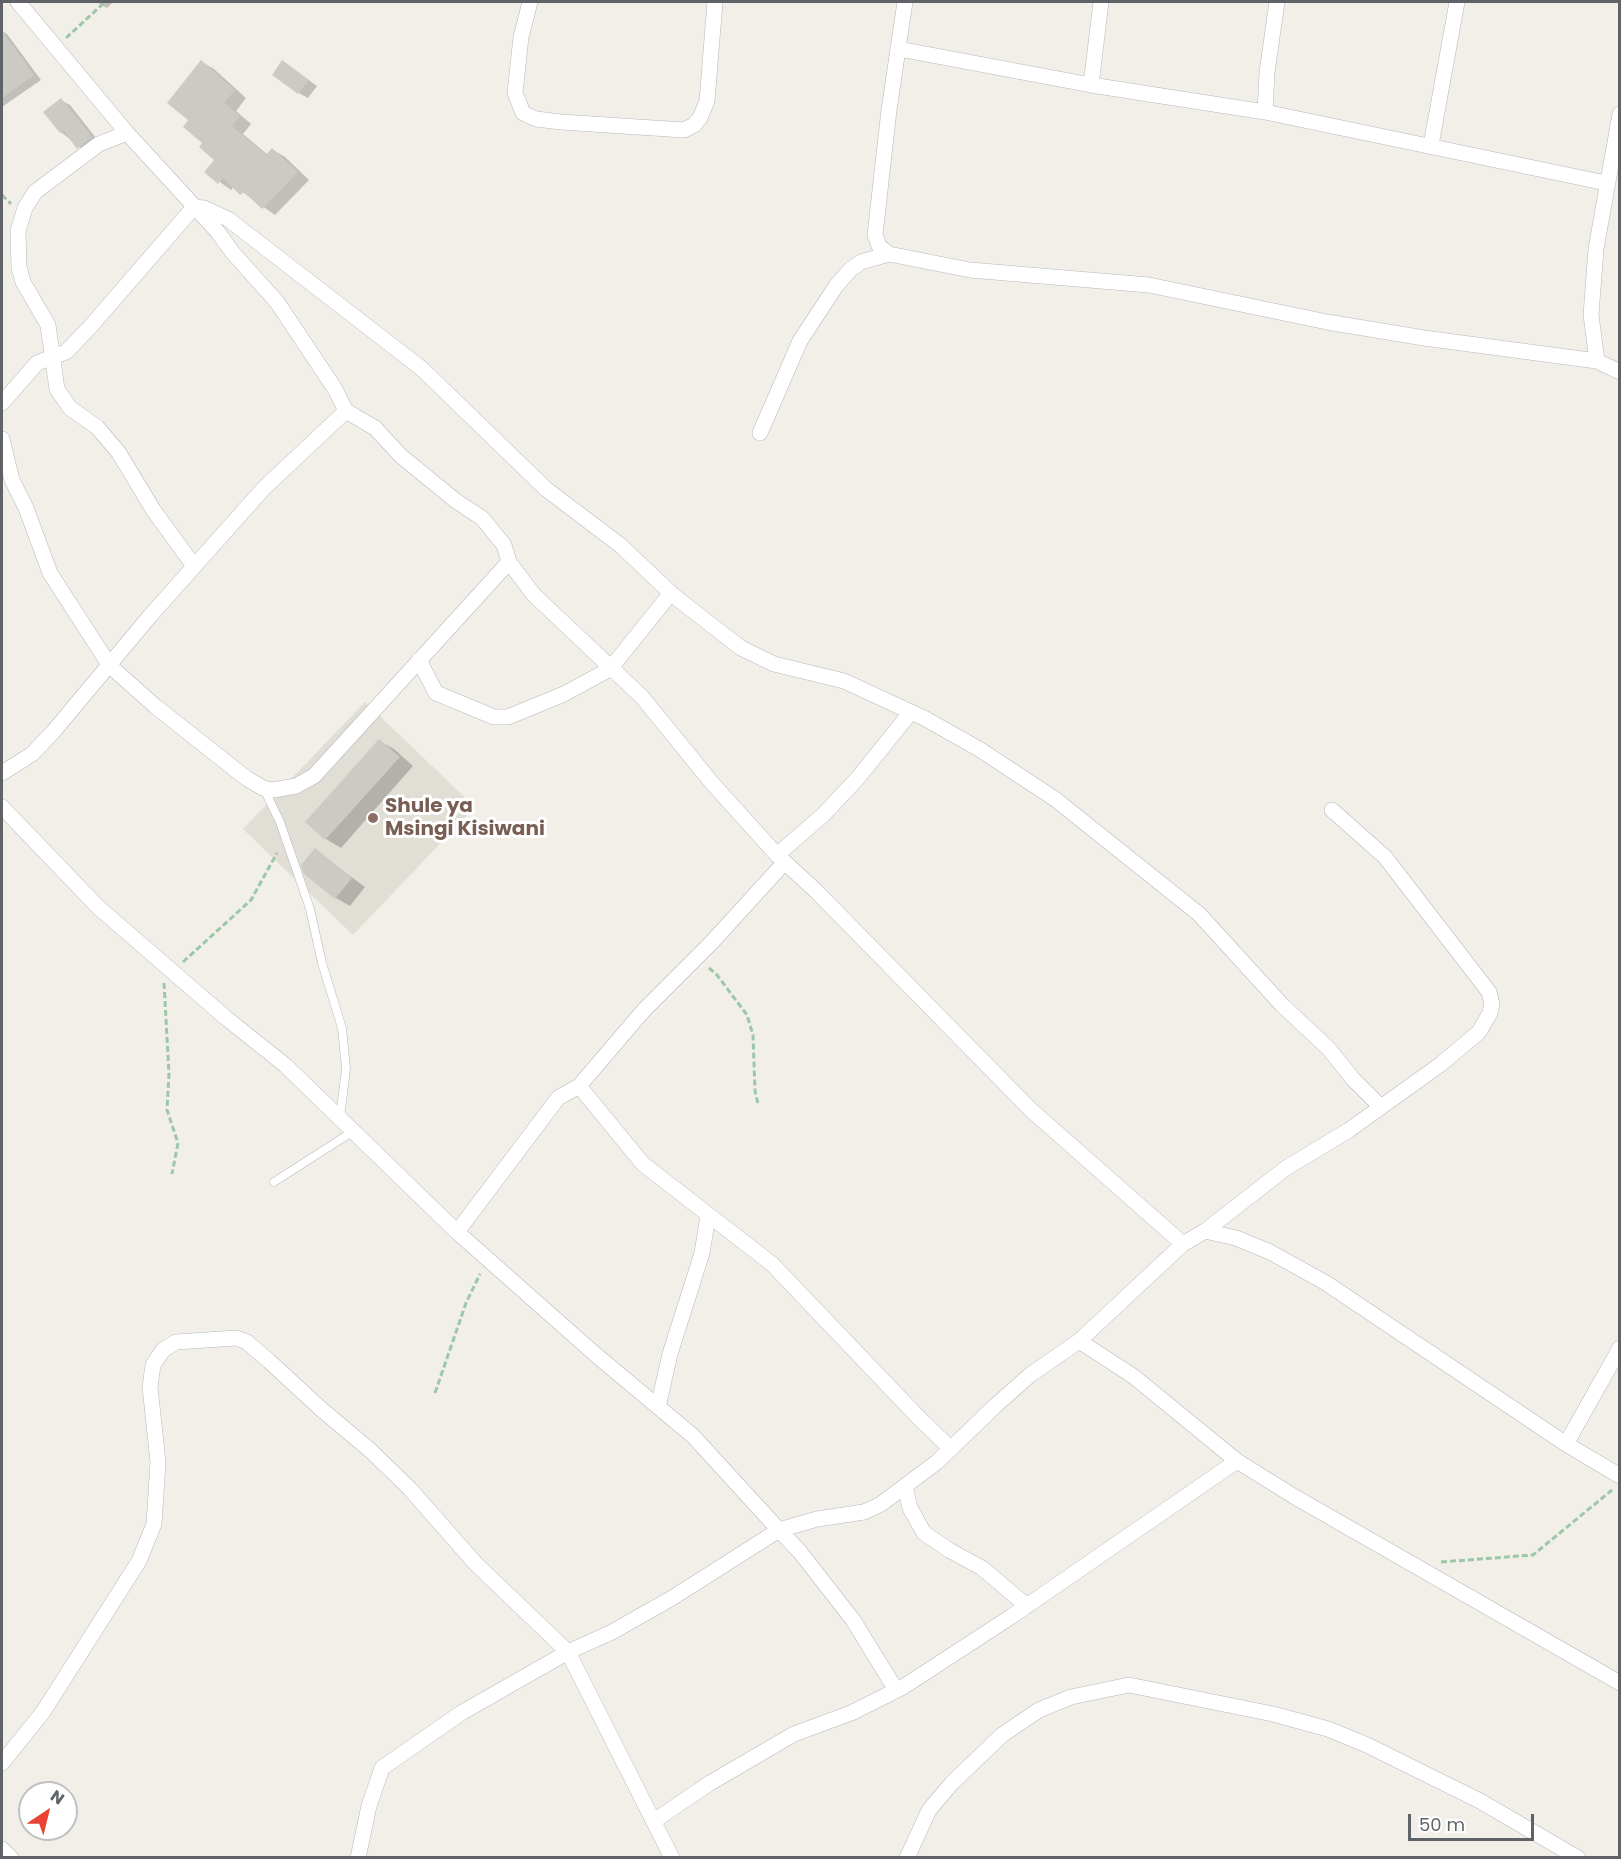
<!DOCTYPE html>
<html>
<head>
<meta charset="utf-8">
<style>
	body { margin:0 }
	#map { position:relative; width:1621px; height:1859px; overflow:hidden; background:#f1efe8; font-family:Poppins,sans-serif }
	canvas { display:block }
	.frame { position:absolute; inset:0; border:3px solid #5f6368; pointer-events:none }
	.north { position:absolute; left:18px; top:1781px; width:60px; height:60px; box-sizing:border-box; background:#fff; border:2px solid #bfc1c3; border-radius:50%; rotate:35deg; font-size:16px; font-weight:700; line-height:24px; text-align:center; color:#5f6368 }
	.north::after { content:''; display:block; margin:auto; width:21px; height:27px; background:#ea4335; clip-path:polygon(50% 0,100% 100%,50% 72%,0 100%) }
	.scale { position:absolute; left:1408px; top:1814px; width:126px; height:27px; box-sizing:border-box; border:3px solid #5f6368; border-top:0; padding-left:8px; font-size:18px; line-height:21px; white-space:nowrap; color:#5f6368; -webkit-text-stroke:4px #fff; paint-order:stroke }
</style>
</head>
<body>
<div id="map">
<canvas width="1621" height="1859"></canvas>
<div class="frame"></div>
<div class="north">N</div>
<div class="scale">50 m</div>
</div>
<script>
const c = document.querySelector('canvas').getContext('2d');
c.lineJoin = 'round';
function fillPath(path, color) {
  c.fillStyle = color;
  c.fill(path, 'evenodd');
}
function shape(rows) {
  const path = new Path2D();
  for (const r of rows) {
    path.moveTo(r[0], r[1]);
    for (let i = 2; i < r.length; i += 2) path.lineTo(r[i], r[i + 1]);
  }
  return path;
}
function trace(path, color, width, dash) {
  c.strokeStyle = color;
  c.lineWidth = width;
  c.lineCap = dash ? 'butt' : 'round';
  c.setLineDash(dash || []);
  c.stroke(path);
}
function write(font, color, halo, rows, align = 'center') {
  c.font = font + ' Poppins,sans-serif';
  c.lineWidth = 6;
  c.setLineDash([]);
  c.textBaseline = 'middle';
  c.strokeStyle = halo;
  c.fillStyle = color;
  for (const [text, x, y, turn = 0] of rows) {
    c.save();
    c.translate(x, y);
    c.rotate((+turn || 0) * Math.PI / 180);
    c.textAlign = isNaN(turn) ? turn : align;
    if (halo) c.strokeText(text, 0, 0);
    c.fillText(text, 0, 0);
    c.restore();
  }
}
const education = shape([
	[365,702,475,807,353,935,243,829]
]);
const shadow = shape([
	[96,2,113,2,107,8],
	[2,31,7,34,41,80,2,107],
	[202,62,214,69,246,98,236,111,251,124,243,134,268,155,273,150,285,157,309,180,275,215,234,186,231,190,206,172,216,160,190,120],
	[292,68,317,86,308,98,299,93],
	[61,100,70,105,100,143,87,153,61,132],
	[379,741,394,749,413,766,341,848,326,839,307,822],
	[315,850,365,887,350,906,336,898]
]);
const building = shape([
	[2,31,34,75,2,98],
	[201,60,235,90,224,103,240,116,232,126,266,155,272,148,298,172,262,209,244,192,240,195,223,178,218,184,204,172,214,160,199,147,202,143,183,127,188,120,167,103],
	[282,60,309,80,298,94,272,75],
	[61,98,92,137,77,149,63,130,60,133,43,112],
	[379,739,400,757,325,840,305,822],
	[315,848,352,878,335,899,304,874,301,865]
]);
const path = shape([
	[66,38,105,2],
	[2,195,11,204],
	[183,962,251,900,277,853],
	[709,968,717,975,747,1015,753,1035,755,1091,758,1104],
	[164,983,169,1074,167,1110,178,1143,172,1174],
	[435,1393,466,1303,480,1274],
	[1441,1562,1533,1555,1612,1490]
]);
const service = shape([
	[264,789,280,822,310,909,322,963,342,1028,346,1069,340,1117],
	[274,1182,352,1132]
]);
const minor = shape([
	[18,2,127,133,217,231,233,253,277,302,335,389,346,411,375,428,401,456,456,501,482,518,504,545,509,562,534,595,642,697,712,783,777,855,816,891,1031,1110,1183,1244],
	[530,2,521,37,515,93,523,113,536,119,561,122,684,130,694,125,700,118,707,101,715,2],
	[905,2,889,110,875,235,879,246,889,254,970,270,1149,285,1327,322,1424,338,1597,361,1620,372],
	[899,49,1091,85,1265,112,1606,183],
	[1091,85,1101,2],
	[1265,112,1267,72,1277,2],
	[127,133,99,144,35,192,25,208,18,231,19,267,23,282,48,325,57,389,70,408,97,427,119,453,154,511,194,566],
	[1431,145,1457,2],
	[1597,361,1591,315,1596,249,1620,114],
	[2,403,37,363,66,352,90,327,194,207,204,208,228,219,421,368,546,489,620,545,674,596,741,648,774,664,844,681,924,718,979,749,1055,799,1199,914,1282,1005,1329,1049,1353,1079,1381,1107],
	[760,433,800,341,836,286,851,269,861,262,889,254],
	[2,439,12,480,26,508,50,573,110,666,155,706,246,778,263,788,273,790,296,786,314,776,509,562],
	[419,660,436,693,494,717,508,717,564,694,610,669,671,593],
	[2,773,32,754,53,732,150,616,264,488,346,411],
	[2,807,98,907,226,1018,285,1065,457,1232,596,1355,693,1436,779,1530,817,1519,864,1512,881,1504,937,1462,995,1406,1030,1375,1079,1341,1183,1244,1205,1231,1286,1168,1349,1130,1441,1064,1479,1032,1490,1013,1492,1004,1489,992,1385,857,1332,810],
	[777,855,823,815,857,779,911,712],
	[579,1086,643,1164,772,1264,919,1418,951,1449],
	[1205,1231,1236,1238,1270,1252,1326,1283,1566,1444,1620,1476],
	[457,1232,558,1098,579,1086,644,1010,712,942,784,863],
	[1079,1341,1133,1376,1237,1461,1295,1497,1620,1683],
	[658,1407,670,1354,702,1253,708,1216],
	[1566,1444,1620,1348],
	[905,1486,910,1508,924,1533,949,1550,982,1568,1027,1606],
	[2,1763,43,1712,139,1561,154,1524,158,1462,150,1387,153,1365,163,1350,176,1342,236,1338,247,1342,269,1361,321,1409,371,1451,410,1489,476,1564,568,1652,672,1858],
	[654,1821,710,1783,794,1734,851,1713,903,1687,1012,1616,1237,1461],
	[2,1849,11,1858],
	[358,1858,369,1806,382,1768,461,1713,568,1652,612,1632,672,1598,779,1530,800,1552,853,1620,896,1690],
	[907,1858,929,1810,952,1783,1002,1735,1039,1710,1071,1697,1129,1685,1273,1714,1328,1729,1367,1745,1480,1801,1578,1858]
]);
const markers = [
	[373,818,6,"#8d6e63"]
];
const educationNames = [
	["Shule ya",385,807],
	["Msingi Kisiwani",385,830]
];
fillPath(education, '#e1ded6');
fillPath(shadow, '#0003');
fillPath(building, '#cccac5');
trace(service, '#b5b8bc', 9);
trace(minor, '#b5b8bc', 16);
trace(path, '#9cc7a9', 3, [6, 3]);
trace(service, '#fff', 8);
trace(minor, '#fff', 15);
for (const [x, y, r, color] of markers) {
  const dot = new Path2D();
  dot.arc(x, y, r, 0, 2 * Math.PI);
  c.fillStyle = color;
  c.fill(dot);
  trace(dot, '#fff', 2);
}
write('bold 20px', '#785e54', '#fff', educationNames, 'left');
</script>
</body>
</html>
